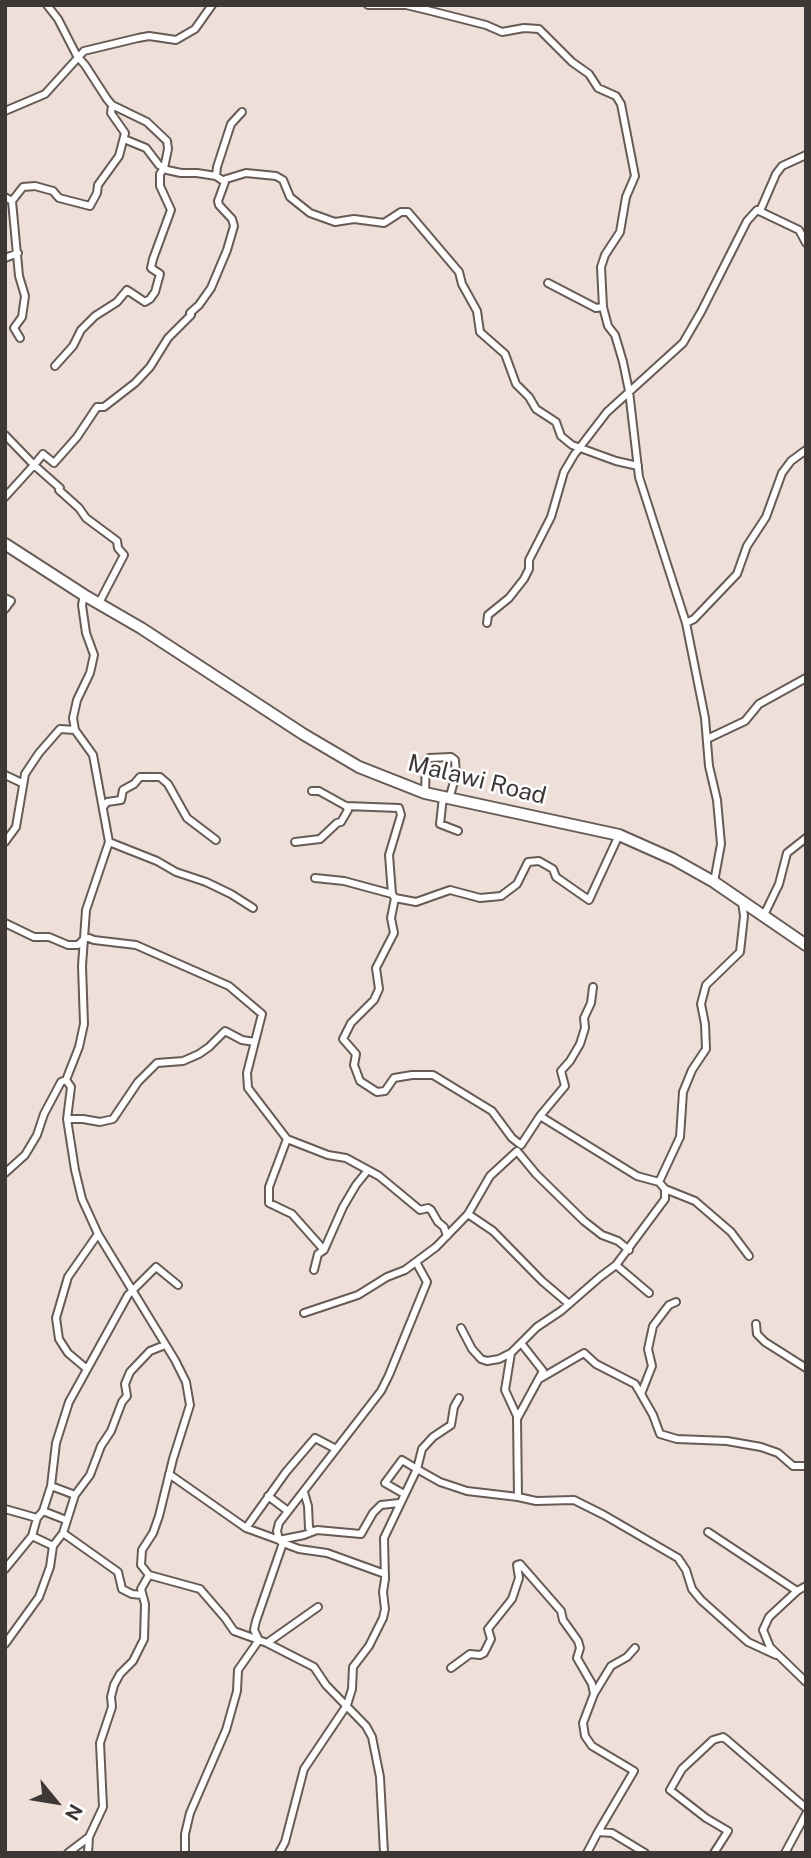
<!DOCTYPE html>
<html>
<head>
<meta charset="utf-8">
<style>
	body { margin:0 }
	#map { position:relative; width:811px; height:1858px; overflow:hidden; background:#eee0d8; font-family:"Public Sans",sans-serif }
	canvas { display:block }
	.frame { position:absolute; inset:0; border:7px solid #3d3835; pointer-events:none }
	.north { position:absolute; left:21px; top:1767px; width:70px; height:70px; -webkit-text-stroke:5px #fff; paint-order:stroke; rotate:120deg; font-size:19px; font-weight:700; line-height:28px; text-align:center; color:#3d3835 }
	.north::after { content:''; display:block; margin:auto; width:24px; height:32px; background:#3d3835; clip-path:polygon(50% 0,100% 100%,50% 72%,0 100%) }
</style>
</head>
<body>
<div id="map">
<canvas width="811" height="1858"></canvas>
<div class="frame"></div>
<div class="north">N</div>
</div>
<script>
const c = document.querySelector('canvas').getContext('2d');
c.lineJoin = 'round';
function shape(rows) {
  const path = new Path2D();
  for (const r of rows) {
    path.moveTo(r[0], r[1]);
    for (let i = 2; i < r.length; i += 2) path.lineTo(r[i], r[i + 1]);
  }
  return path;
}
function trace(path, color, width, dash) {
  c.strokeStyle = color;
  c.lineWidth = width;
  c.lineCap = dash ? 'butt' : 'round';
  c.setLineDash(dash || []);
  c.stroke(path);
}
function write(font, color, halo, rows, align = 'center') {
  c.font = font + ' "Public Sans",sans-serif';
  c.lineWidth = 5;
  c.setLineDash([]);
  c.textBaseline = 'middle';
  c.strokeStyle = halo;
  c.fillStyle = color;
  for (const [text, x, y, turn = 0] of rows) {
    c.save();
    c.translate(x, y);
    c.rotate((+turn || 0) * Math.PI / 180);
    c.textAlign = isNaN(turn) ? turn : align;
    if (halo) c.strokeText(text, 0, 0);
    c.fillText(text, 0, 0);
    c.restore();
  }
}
const minor = shape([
	[47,5,58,19,77,56,85,65,107,99,112,105,147,122,167,141,168,149,164,168,160,174,160,186,171,210,153,259,151,268,160,274,155,292,150,299,145,302,127,290,117,302,95,316,81,330,73,346,55,366],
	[368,5,406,5,427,10,486,25,502,32,524,28,539,29,572,62,589,74,598,88,616,96,621,104,635,176,626,197,620,232,605,255,601,267,603,307,608,326,615,335,623,362,629,391,639,477,686,623,705,718,709,766,717,800,721,844,714,882],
	[5,111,45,94,84,51,138,38,149,36,176,40,195,29,212,5],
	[124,139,146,148,159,165,167,170,181,173,197,173,216,176],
	[223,180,246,173,276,176,283,180,290,197,310,213,335,222,354,219,384,223,401,212,408,212,459,272,462,284,477,311,480,332,505,354,516,384,529,397,536,409,556,422,561,436,572,445,616,461,638,466],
	[5,197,12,201,19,276,25,296,22,317,14,328,20,338],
	[12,201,23,187,35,186,53,191,59,198,90,206,97,193,98,185,119,156,125,133,111,113,112,105],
	[760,211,776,174,782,166,806,155],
	[5,258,18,253],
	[548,283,596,308,603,307],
	[5,435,34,465,5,497],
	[84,595,82,605,86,633,94,655,90,673,77,700,73,718,75,730,93,755,109,842,86,910,82,966,84,1024,79,1047,66,1080,71,1087,67,1119,75,1170,82,1199,98,1234,175,1360,186,1382,190,1405,173,1459,159,1516,153,1533,142,1550,141,1565,149,1575,200,1589,225,1618,234,1631,267,1643,314,1667,326,1685,366,1726,372,1737,380,1777,384,1853],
	[5,598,11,601,5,609],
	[99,603,124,555,118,548,117,541,86,518,79,508,59,490,60,488,34,465,43,454,54,463,77,437,97,407,104,407,135,383,150,367,168,338,191,315,190,313,199,305,211,288,227,250,234,226,232,219,219,205,218,201,225,182,216,176,217,167,231,124,242,112],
	[487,623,488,615,509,598,524,579,529,569,529,560,551,517,564,472,574,455,607,412,683,343,701,312,747,221,757,210,799,230,806,243],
	[686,623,694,619,737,574,747,546,766,517,782,473,791,461,806,450],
	[707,739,745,721,759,704,806,678],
	[5,775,22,783],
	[312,791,319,791,346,806,399,808,401,815,389,855,392,894,395,898,416,902,450,890,480,898,501,896,517,884,528,862,539,861,553,869,556,877,589,900,619,835],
	[425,793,426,761,429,758,451,757,455,760,456,775,449,799],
	[443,797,440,824,458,831],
	[104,806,107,802,121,800,123,790,134,784,140,777,160,777,168,784,187,818,216,840],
	[5,842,16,827,25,774,39,753,60,729,75,730],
	[109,842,157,861,176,872,206,882,231,894,253,908],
	[295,842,320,839,337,823,341,822,348,810,346,806],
	[315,878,344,881,392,894],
	[395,898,391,918,394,933,376,968,379,989,374,1000,351,1023,343,1039,356,1054,354,1065,360,1081,377,1092,385,1091,394,1078,412,1075,433,1075,492,1111,512,1138,521,1145,540,1116,565,1086,561,1071,570,1061,580,1044,585,1028,584,1018,591,1003,593,987],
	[764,915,779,884,787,853,806,838],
	[5,923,34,937,49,937,68,945,78,945,85,938,89,938,94,940,136,945,229,986,262,1014,247,1073,248,1088,287,1139,269,1187,269,1203,292,1214,324,1250],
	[540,1116,637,1176,659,1182],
	[67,1119,83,1119,100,1122,113,1119,138,1082,157,1063,183,1061,199,1054,209,1047,225,1031,242,1040,255,1042],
	[287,1139,328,1155,346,1158,379,1176,420,1210,428,1208,431,1210,438,1222,444,1227,447,1236],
	[517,1151,536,1174,584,1221,602,1235,618,1241,629,1250],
	[5,1173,25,1155,37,1135,44,1114,61,1082,66,1080],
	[665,1189,695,1201,731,1232,749,1256],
	[468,1214,493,1231,542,1281,569,1304],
	[314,1270,318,1254,324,1250,343,1207,356,1185,368,1170],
	[649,1293,616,1265,665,1199,665,1189,659,1182,680,1137,683,1092,692,1070,706,1049,705,1024,701,1004,706,985,740,952,744,916,742,902],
	[676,1302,669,1305,653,1326,648,1349,652,1366,641,1394,653,1415,660,1434,677,1439,727,1441,761,1447,778,1453,793,1466,806,1466],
	[304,1313,358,1295,387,1277,405,1270,436,1247,468,1214,490,1176,516,1152],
	[756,1324,757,1334,765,1342,806,1368],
	[461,1328,472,1349,481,1359,487,1361,499,1359,511,1353,537,1327,561,1311,600,1277,616,1265],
	[511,1353,505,1390,517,1416,518,1497],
	[87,1369,68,1353,59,1339,56,1318,68,1277,98,1234],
	[541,1378,584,1353,596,1364,635,1384,641,1394],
	[459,1398,454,1407,451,1425,433,1437,422,1449,417,1469,440,1482,467,1491,518,1497,536,1501,574,1500,604,1515,678,1558,686,1570,692,1589,701,1600,748,1642,776,1655],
	[518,1417,543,1371,521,1343],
	[169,1474,246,1528,279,1540,304,1535,317,1530,361,1534,373,1513,381,1505,399,1503],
	[51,1486,75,1495,90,1475,101,1446,111,1431,122,1402,127,1396,125,1384,130,1372,150,1351,165,1345],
	[304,1492,308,1506,309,1528,311,1530],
	[268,1496,288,1511],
	[5,1509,37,1518],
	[43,1511,66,1520],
	[246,1528,286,1472,315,1438,336,1449],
	[708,1532,797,1591],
	[63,1533,75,1495],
	[53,1546,63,1533,118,1572,122,1589,132,1594,142,1595],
	[5,1569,32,1536],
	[385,1574,327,1553,299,1549,283,1543,279,1540,277,1531,279,1523,381,1391,389,1375,427,1282,416,1262],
	[806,1586,797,1591,769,1617,763,1630,770,1647,806,1682],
	[267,1643,318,1607],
	[5,1644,39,1597,50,1567,53,1546,32,1536,37,1518,43,1511,51,1486,56,1443,69,1402,128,1295,156,1267,178,1285],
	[451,1668,470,1654,480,1655,484,1653,491,1639,488,1629,512,1599,519,1578,517,1565,520,1564,561,1611,563,1620,578,1641,580,1648,577,1658,592,1684,594,1694,583,1723,585,1736,592,1746,634,1771,598,1832,612,1833,645,1853],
	[594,1694,611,1666,627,1657,635,1648],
	[68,1853,89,1837,103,1807,100,1743,112,1707,111,1697,114,1685,120,1674,133,1661,144,1639,145,1604,141,1589,149,1575],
	[88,1853,89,1837],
	[185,1853,185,1834,190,1813,226,1730,237,1691,238,1670,259,1640,254,1630,256,1621,283,1543],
	[279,1853,285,1842,304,1769,347,1705,352,1689,353,1667,369,1646,383,1618,385,1609,383,1592,385,1579,384,1538,417,1469,402,1460,385,1483,404,1494],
	[587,1853,598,1832],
	[714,1853,728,1831,706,1818,670,1790,682,1769,713,1740,723,1737,727,1740,806,1808],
	[785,1853,806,1814]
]);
const primary = shape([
	[5,544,84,595,141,628,303,734,359,767,425,793,619,835,673,859,714,882,806,945]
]);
const streetNames = [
	["Malawi Road",477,780,14]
];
trace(minor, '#675b55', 10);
trace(primary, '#675b55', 14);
trace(minor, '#fff', 6);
trace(primary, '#fff', 10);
write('24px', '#3d3835', '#fff', streetNames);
</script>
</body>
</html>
